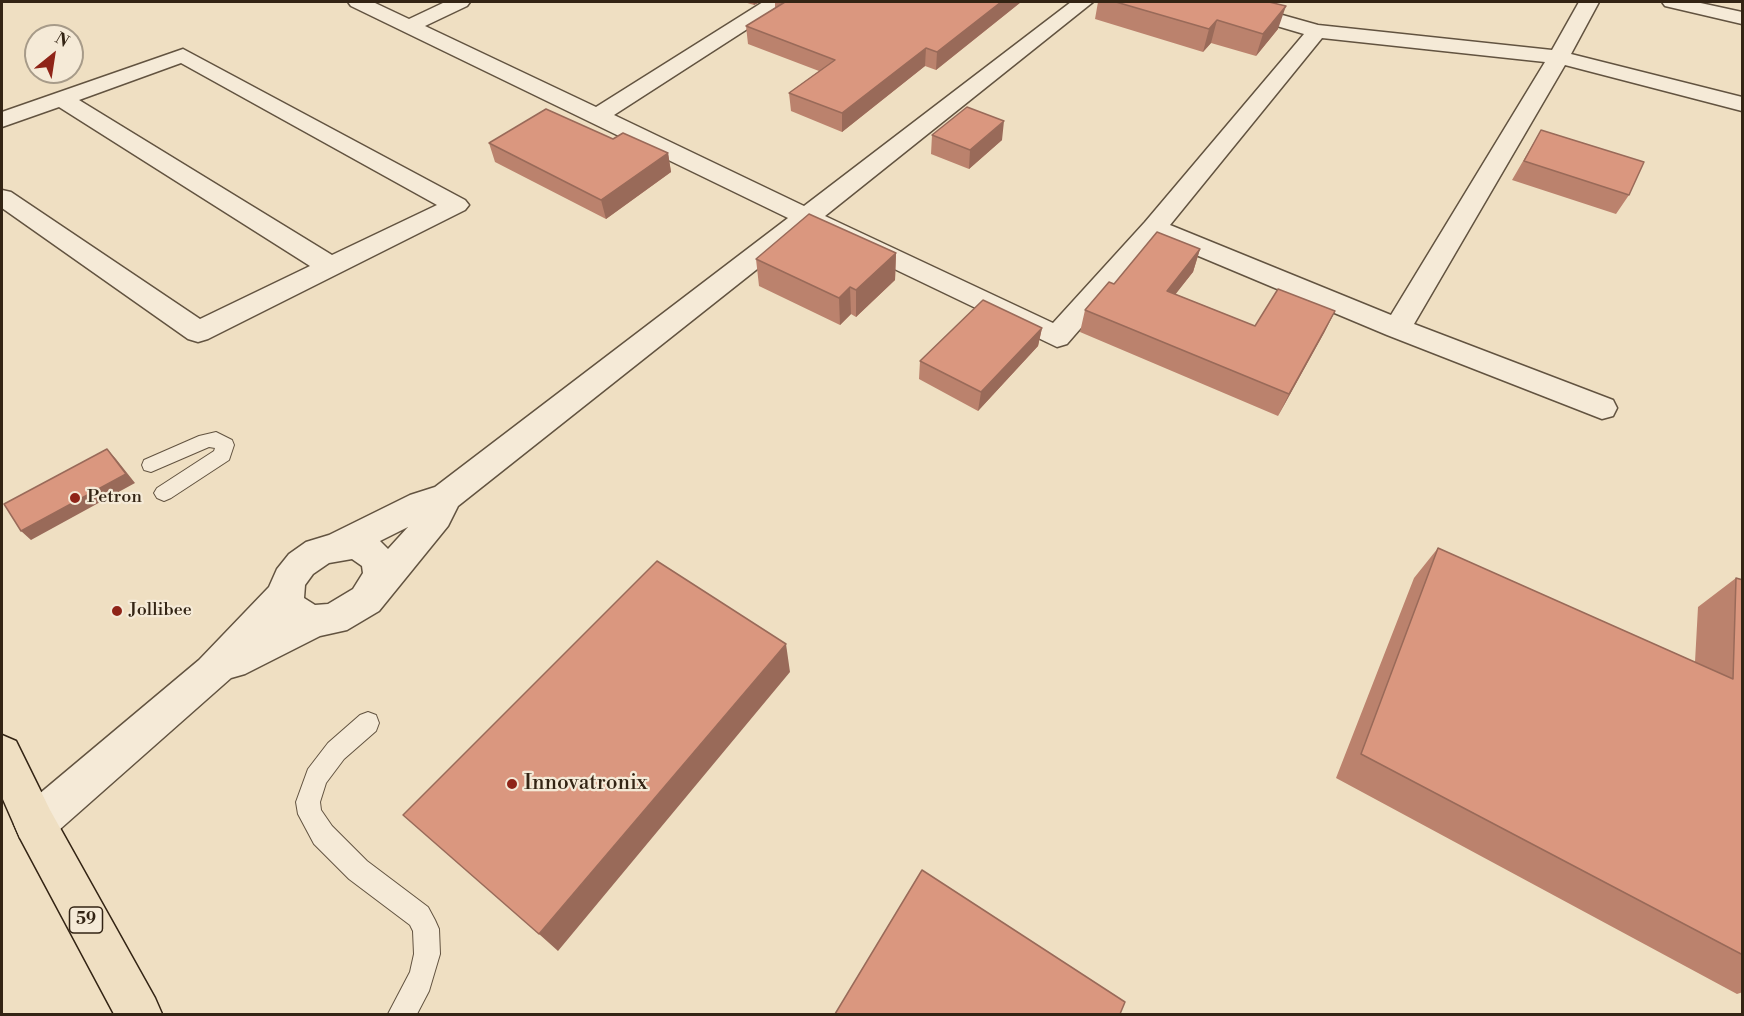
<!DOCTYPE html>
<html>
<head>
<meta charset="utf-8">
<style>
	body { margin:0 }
	#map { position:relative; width:1744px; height:1016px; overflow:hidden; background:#efdfc2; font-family:"Libre Bodoni",serif }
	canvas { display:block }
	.frame { position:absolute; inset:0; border:3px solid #332414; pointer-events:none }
	.north { position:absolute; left:24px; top:24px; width:60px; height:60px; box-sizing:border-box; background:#f5ead7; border:2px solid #a79b89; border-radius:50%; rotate:30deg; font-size:16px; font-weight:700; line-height:24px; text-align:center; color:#332414 }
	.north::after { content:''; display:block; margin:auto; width:21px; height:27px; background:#8f2418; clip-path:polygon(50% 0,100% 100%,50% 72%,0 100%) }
</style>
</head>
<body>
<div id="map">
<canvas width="1744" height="1016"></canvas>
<div class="frame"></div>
<div class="north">N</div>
</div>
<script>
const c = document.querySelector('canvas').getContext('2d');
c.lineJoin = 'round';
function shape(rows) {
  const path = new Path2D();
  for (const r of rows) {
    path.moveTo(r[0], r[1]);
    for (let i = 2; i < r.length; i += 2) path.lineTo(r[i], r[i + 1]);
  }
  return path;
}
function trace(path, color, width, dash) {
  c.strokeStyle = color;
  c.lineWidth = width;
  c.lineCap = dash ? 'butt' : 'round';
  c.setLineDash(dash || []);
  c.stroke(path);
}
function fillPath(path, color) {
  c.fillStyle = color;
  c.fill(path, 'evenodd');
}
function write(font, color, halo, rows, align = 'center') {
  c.font = font + ' "Libre Bodoni",serif';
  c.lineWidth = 4.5;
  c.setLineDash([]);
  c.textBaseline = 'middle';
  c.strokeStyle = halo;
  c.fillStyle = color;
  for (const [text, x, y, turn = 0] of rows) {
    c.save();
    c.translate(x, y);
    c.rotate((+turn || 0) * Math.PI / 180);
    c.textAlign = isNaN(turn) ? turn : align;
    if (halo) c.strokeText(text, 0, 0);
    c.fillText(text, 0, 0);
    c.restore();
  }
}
const lane = shape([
	[216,432,232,440,234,445,229,460,171,498,164,501,157,498,154,493,157,488,214,451,215,448,209,447,151,472,144,470,142,465,144,460,199,436,216,432],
	[368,712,376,715,379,723,376,731,344,759,326,783,320,802,321,810,332,826,367,861,428,907,435,920,439,929,440,954,429,991,417,1014,388,1014,410,972,414,954,413,931,410,925,349,879,314,844,298,814,296,802,308,769,328,743,360,715,368,712]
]);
const street = shape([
	[348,2,373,2,409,19,445,2,470,2,467,6,425,26,596,107,763,2,786,2,783,6,614,115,804,206,1071,2,1093,2,825,216,1053,323,1145,222,1304,34,1209,6,1206,2,1236,2,1318,25,1552,50,1579,2,1599,2,1571,54,1742,97,1742,111,1565,65,1414,324,1613,400,1617,408,1613,416,1602,419,1387,335,1158,239,1067,344,1057,347,809,228,458,506,448,526,379,611,347,630,320,636,245,674,231,678,50,838,35,844,20,838,14,824,20,810,199,660,269,587,277,569,289,554,306,542,329,535,410,495,435,487,788,218,351,6,348,2],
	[1322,38,1545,62,1391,315,1170,225,1322,38],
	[408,527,388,549,380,541,408,527],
	[352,559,362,566,363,573,353,589,328,604,315,605,304,598,305,585,313,574,329,563,352,559],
	[1662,2,1696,2,1742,12,1742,24,1665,6,1662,2],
	[183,49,465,200,469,205,465,210,208,339,198,342,188,339,2,208,2,190,11,192,200,319,310,266,59,107,2,127,2,112,183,49],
	[181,63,437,205,332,255,79,100,181,63]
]);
const primary = shape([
	[2,735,16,741,50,810,155,998,162,1014,114,1014,20,838,2,797,2,735]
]);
const wall = shape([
	[744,2,760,2,754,5],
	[775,2,1021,2,936,70,925,66,842,132,791,111,789,93,819,71,748,44,746,26,775,8],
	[1098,2,1269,2,1278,29,1256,56,1211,43,1203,52,1095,19],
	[1541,130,1629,195,1616,214,1512,180],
	[932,135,1002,140,969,169,931,154],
	[613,139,668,153,671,172,606,219,495,162,489,143],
	[1200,249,1193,272,1175,294,1255,326,1335,311,1324,333,1278,416,1080,332,1085,310,1114,284],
	[896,253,895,280,856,317,851,314,840,325,759,286,756,259],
	[1042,328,1038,346,978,411,919,379,920,361],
	[1438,548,1695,662,1698,607,1736,578,1743,580,1743,992,1737,994,1336,778,1414,578]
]);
const shadedWall = shape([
	[753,2,760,2,754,5],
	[1001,2,1021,2,936,70,937,52],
	[1286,6,1278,29,1256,56,1263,34],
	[1217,20,1211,43,1203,52,1209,29],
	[926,48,925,66,842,132,842,113],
	[1004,121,1002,140,969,169,970,150],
	[668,153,671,172,606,219,601,200],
	[1200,249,1193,272,1160,314,1167,291],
	[896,253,895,280,856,317,856,290],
	[850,287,851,314,840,325,839,298],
	[1335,311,1324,333,1278,416,1289,394],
	[1042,328,1038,346,978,411,981,392],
	[107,449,116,459,135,483,31,540,21,531],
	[786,644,790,672,558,951,539,934]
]);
const building = shape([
	[785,2,1001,2,937,52,926,48,842,113,789,93,835,60,746,26,785,2],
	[1116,2,1269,2,1286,6,1263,34,1217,20,1209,29,1116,2],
	[967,107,1004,121,970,150,932,135,967,107],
	[546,109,613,139,623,133,668,153,601,200,489,143,546,109],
	[1541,130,1644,162,1629,195,1524,161,1541,130],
	[809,214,896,253,856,290,850,287,839,298,756,259,809,214],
	[1157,232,1200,249,1167,291,1255,326,1278,289,1335,311,1289,394,1085,310,1109,282,1114,284,1157,232],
	[983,300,1042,328,981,392,920,361,983,300],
	[107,449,126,474,21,531,4,504,107,449],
	[1438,548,1733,679,1736,578,1743,580,1743,955,1361,754,1438,548],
	[657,561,786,644,539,934,403,815,657,561],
	[922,870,1125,1002,1120,1014,835,1014,922,870]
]);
const markers = [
	[75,498,6,"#8f2418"],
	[117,611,6,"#8f2418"],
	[512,784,6,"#8f2418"]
];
const shields = [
	[86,920,33]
];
const shieldNames = [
	["59",86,920]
];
const poiNames = [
	["Petron",87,498],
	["Jollibee",129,611]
];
const nearPoinames = [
	["Innovatronix",524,784]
];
trace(lane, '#625340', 2);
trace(street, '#625340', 3);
trace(primary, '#332414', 3);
fillPath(lane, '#f5ead7');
fillPath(street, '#f5ead7');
fillPath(primary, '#efdfc2');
fillPath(wall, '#bb826d');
fillPath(shadedWall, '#996a59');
fillPath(building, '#da977f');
trace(building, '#996a59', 1.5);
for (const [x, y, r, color] of markers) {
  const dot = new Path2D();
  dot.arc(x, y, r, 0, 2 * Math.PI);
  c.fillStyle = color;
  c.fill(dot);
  trace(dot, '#f5ead7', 2);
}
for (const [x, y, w] of shields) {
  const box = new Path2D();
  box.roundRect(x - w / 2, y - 13, w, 26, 4.5);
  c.fillStyle = '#f5ead7';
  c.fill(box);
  trace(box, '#332414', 1.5);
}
write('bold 16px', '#332414', null, shieldNames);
write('18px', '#332414', '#f5ead7', poiNames, 'left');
write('21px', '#332414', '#f5ead7', nearPoinames, 'left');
</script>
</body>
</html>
